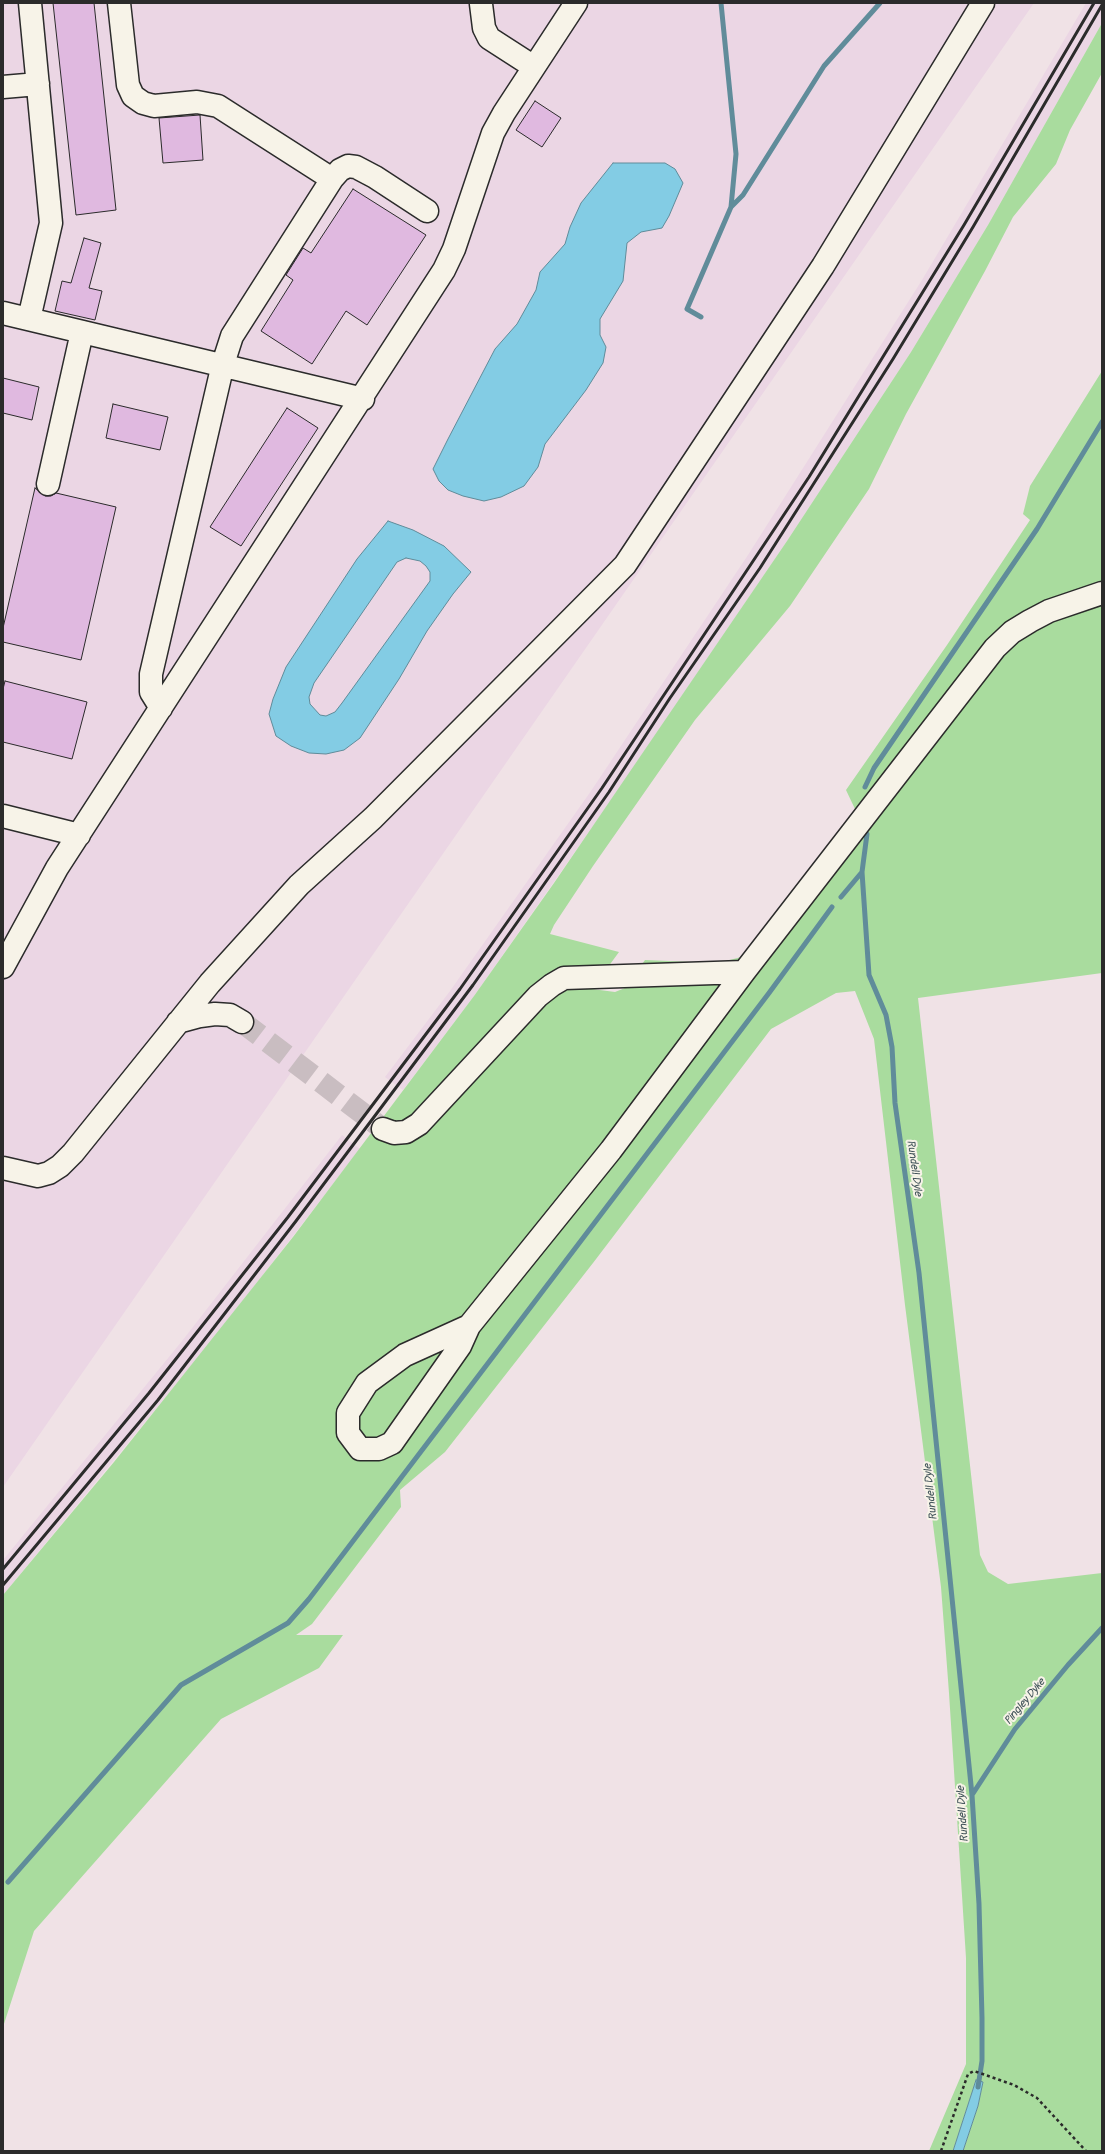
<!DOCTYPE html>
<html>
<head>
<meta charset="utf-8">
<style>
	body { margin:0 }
	#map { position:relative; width:1105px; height:2154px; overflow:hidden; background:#f0e2e6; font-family:Pangolin,sans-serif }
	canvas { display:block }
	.frame { position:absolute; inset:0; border:4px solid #2b2b2b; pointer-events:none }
</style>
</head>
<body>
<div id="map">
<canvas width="1105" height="2154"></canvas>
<div class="frame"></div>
</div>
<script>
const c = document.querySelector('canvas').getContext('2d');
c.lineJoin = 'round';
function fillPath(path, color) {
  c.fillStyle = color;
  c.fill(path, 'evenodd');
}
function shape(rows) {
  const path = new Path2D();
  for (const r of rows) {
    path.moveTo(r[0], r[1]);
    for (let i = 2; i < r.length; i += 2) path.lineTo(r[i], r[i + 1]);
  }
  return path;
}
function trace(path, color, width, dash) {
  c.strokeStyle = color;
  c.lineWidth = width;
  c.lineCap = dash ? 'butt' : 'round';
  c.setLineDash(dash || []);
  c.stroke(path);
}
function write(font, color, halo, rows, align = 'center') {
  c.font = font + ' Pangolin,sans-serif';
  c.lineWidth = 4;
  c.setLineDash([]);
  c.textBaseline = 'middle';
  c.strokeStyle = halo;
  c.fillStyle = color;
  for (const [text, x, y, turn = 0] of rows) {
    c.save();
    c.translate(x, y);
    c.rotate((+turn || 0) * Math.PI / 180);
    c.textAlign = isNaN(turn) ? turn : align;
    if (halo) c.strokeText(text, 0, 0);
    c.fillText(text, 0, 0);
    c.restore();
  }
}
const built = shape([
	[3,3,1034,3,3,1487],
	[1086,3,1102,3,1102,23,988,225,911,352,787,541,628,776,474,996,403,1090,385,1077,450,991,591,791,748,555,922,280],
	[342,1135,360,1149,215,1337,3,1595,3,1560,182,1341]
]);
const green = shape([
	[1102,23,1102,73,1070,130,1056,164,1013,217,985,271,906,414,869,489,790,606,695,720,593,866,554,925,550,934,619,952,592,989,615,992,625,988,645,960,718,963,749,955,855,816,855,809,846,790,947,645,1030,520,1023,514,1030,486,1102,371,1102,973,918,998,980,1555,988,1572,1008,1584,1102,1573,1102,2151,963,2151,978,2106,983,2082,976,2080,953,2151,929,2151,966,2064,966,1958,949,1693,941,1587,905,1305,874,1039,855,991,836,993,771,1029,593,1263,445,1452,400,1490,401,1507,312,1624,296,1635,343,1635,319,1668,221,1719,34,1931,3,2027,3,1595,114,1462,293,1237,474,996,554,883,787,541,911,352,988,225]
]);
const water = shape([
	[613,163,665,163,675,169,683,183,669,216,662,228,641,232,627,243,623,281,600,319,600,335,606,347,603,363,586,390,545,444,538,467,524,486,501,497,484,501,463,496,448,490,439,481,433,469,448,439,495,349,517,324,536,290,540,272,565,244,570,227,581,203,613,163],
	[388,521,413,530,444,546,471,572,453,594,427,631,399,679,360,738,344,750,326,754,309,753,291,746,276,736,269,714,273,699,286,667,357,559,388,521],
	[406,558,420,561,426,566,430,572,430,581,342,703,335,712,326,716,320,715,310,704,309,697,314,683,397,562,406,558],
	[976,2080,983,2082,978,2106,963,2151,953,2151,976,2080]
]);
const stream = shape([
	[731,207,743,195,824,66,880,3],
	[701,317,687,309,731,207,736,154,721,3],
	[865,787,874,768,1037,529,1102,422],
	[867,834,862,872,869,975,886,1015,892,1047,895,1103,919,1273,972,1795,979,1904,982,2018,982,2061,978,2087],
	[841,897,862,872],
	[972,1795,1015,1729,1068,1665,1102,1628],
	[8,1882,181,1685,288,1623,309,1599,769,993,832,907]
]);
const building = shape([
	[53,3,94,3,116,210,76,215,53,3],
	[535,101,561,118,542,147,516,130,535,101],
	[200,115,203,160,163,163,159,118,200,115],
	[353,189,426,235,367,325,346,311,312,364,261,331,293,280,286,275,303,248,311,253,353,189],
	[84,238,101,243,89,288,102,291,95,320,55,311,62,281,71,283,84,238],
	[3,378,39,387,32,420,3,413,3,378],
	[113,404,168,417,160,450,106,438,113,404],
	[287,408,318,428,241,546,210,527,287,408],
	[35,488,45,496,51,496,56,493,116,507,81,660,3,642,3,628,35,488],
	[5,681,87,702,72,759,3,742,3,689,5,681]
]);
const minorTunnel = shape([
	[242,1022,383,1129]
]);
const path = shape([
	[941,2151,968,2074,974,2071,1014,2085,1037,2098,1086,2151]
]);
const minor = shape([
	[119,3,128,85,133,96,143,103,154,106,197,102,218,106,332,179],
	[481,4,484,28,489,38,534,67],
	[3,87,38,84],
	[3,313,363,399],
	[29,319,51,223,30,3],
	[48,484,82,332],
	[161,708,151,692,151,674,223,364,232,336,332,179,340,170,348,166,356,167,375,177,427,211],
	[3,816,79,835],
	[3,967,57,868,444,270,454,249,493,133,504,113,576,3],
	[178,1022,200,1016,215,1014,230,1015,242,1022],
	[383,1129,394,1133,406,1132,419,1124,538,996,552,985,564,978,744,972],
	[3,1168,38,1176,49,1173,60,1166,73,1153,210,983,299,885,373,818,625,565,823,266,983,3],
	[469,1326,405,1355,367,1383,348,1413,348,1433,360,1449,379,1449,392,1443,460,1346,469,1326,611,1150,744,972,995,648,1012,632,1030,621,1049,611,1102,593]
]);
const rail = shape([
	[3,1569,149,1393,288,1217,460,989,602,788,809,477,964,225,1094,3],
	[3,1585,158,1400,296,1221,473,985,609,792,670,698,760,568,893,359,973,227,1102,5]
]);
const waterNames = [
	["Rundell Dyle",914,1168,82],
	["Rundell Dyle",931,1492,-96],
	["Pingley Dyke",1025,1702,-50],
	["Rundell Dyle",963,1814,-94]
];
fillPath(built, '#ebd6e4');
fillPath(green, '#a9dc9e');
fillPath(water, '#83cce4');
trace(water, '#608c9a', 1);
trace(stream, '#608c9a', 5);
fillPath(building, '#e0b9e0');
trace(building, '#2b2b2b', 1);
trace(minorTunnel, '#c9bdc1', 22, [22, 11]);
trace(minor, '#2b2b2b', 25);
trace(path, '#2b2b2b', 2.5, [3, 3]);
trace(minor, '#f7f3e8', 22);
trace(rail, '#2b2b2b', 3);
write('italic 11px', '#415359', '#f7f3e8', waterNames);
</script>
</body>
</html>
